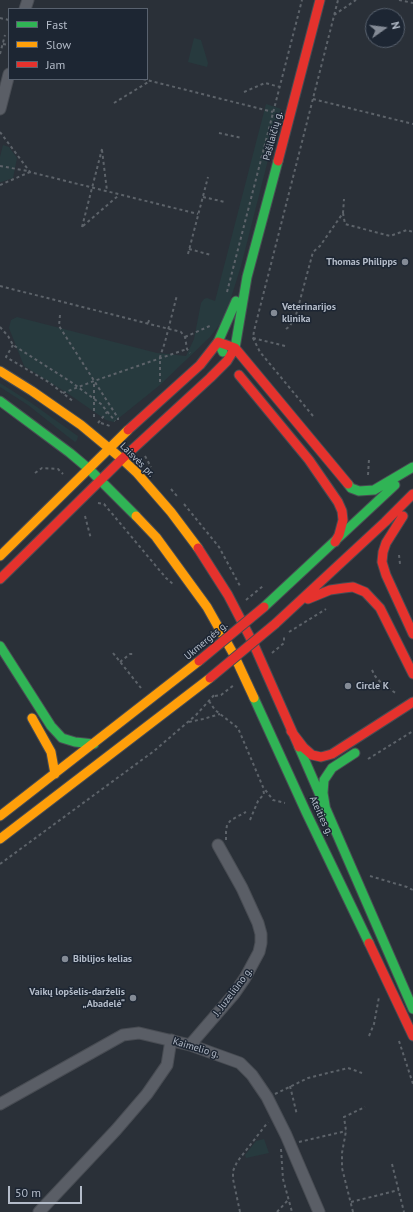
<!DOCTYPE html>
<html>
<head>
<meta charset="utf-8">
<style>
	body { margin:0 }
	#map { position:relative; width:413px; height:1212px; overflow:hidden; background:#2a3038; font-family:"PT Sans",sans-serif }
	canvas { display:block }
	.legend { position:absolute; left:8px; top:8px; width:140px; height:72px; box-sizing:border-box; background:#1d2633; border:1px solid #59626f; margin:0; padding:5px 7px; list-style:none; font-size:12px; color:#b4bcc9 }
	.legend li { display:flex; align-items:center; gap:8px; height:20px }
	.legend b { width:20px; border:1px solid #59626f }
	.north { position:absolute; left:365px; top:8px; width:40px; height:40px; box-sizing:border-box; background:#1d2633; border:1px solid #59626f; border-radius:50%; rotate:76deg; font-size:11px; font-weight:700; line-height:16px; text-align:center; color:#b4bcc9 }
	.north::after { content:''; display:block; margin:auto; width:14px; height:18px; background:#848b96; clip-path:polygon(50% 0,100% 100%,50% 72%,0 100%) }
	.scale { position:absolute; left:8px; top:1186px; width:74px; height:18px; box-sizing:border-box; border:2px solid #b4bcc9; border-top:0; padding-left:5px; font-size:12px; line-height:14px; white-space:nowrap; color:#b4bcc9; -webkit-text-stroke:3px #1d2633; paint-order:stroke }
</style>
</head>
<body>
<div id="map">
<canvas width="413" height="1212"></canvas>
<ul class="legend">
<li><b style="height:5px;background:#30b455"></b>Fast</li>
<li><b style="height:5px;background:#ff9f0a"></b>Slow</li>
<li><b style="height:5px;background:#e5322d"></b>Jam</li>
</ul>
<div class="north">N</div>
<div class="scale">50 m</div>
</div>
<script>
const c = document.querySelector('canvas').getContext('2d');
c.lineJoin = 'round';
function fillPath(path, color) {
  c.fillStyle = color;
  c.fill(path, 'evenodd');
}
function shape(rows) {
  const path = new Path2D();
  for (const r of rows) {
    path.moveTo(r[0], r[1]);
    for (let i = 2; i < r.length; i += 2) path.lineTo(r[i], r[i + 1]);
  }
  return path;
}
function trace(path, color, width, dash) {
  c.strokeStyle = color;
  c.lineWidth = width;
  c.lineCap = dash ? 'butt' : 'round';
  c.setLineDash(dash || []);
  c.stroke(path);
}
function write(font, color, halo, rows, align = 'center') {
  c.font = font + ' "PT Sans",sans-serif';
  c.lineWidth = 3;
  c.setLineDash([]);
  c.textBaseline = 'middle';
  c.strokeStyle = halo;
  c.fillStyle = color;
  for (const [text, x, y, turn = 0] of rows) {
    c.save();
    c.translate(x, y);
    c.rotate((+turn || 0) * Math.PI / 180);
    c.textAlign = isNaN(turn) ? turn : align;
    if (halo) c.strokeText(text, 0, 0);
    c.fillText(text, 0, 0);
    c.restore();
  }
}
const green = shape([
	[194,38,201,40,208,63,207,67,188,62],
	[266,104,281,109,241,266,226,314,221,323,210,337,160,385,114,422,106,420,70,395,24,366,9,328,11,320,17,317,157,353,186,356,194,339,201,303,204,299,207,298,215,301],
	[3,145,9,147,17,158,13,178,1,182,0,182,0,157],
	[0,383,30,402,75,434,78,436,77,440,75,442,67,436,28,405,0,387],
	[264,1139,269,1153,246,1158,245,1155,256,1141]
]);
const path = shape([
	[399,0,413,3],
	[334,15,356,0],
	[0,18,9,20],
	[3,44,9,45],
	[0,54,5,35],
	[143,79,273,112],
	[244,92,265,83,280,87],
	[313,99,413,124],
	[114,103,150,81],
	[0,132,30,172,198,214],
	[219,133,242,138],
	[102,150,107,191],
	[0,166,28,171],
	[0,185,30,172],
	[203,197,225,202],
	[343,213,345,224,390,236,407,230,413,232],
	[83,226,119,195],
	[82,227,102,149],
	[189,249,211,255],
	[188,254,208,177],
	[0,286,181,332,185,337,187,349,190,353],
	[227,292,302,0],
	[60,315,59,326,118,418,118,420],
	[148,323,150,318],
	[0,327,8,336,13,345,71,382,101,404,115,421],
	[286,329,290,326,296,315,313,252,320,246,343,213,344,199],
	[185,337,212,325],
	[253,338,285,346],
	[13,345,6,357,50,383,74,402],
	[160,382,160,357,165,342,177,295],
	[63,393,94,381,187,349],
	[313,416,260,352,253,338,254,331,338,0],
	[94,417,94,382],
	[98,423,107,412],
	[101,423,110,426],
	[145,456,151,467],
	[35,473,42,468,58,469,63,474],
	[368,475,369,459],
	[171,489,177,496],
	[98,503,104,504,166,578,173,584],
	[184,504,219,547,240,586],
	[85,516,91,539],
	[399,555,400,564],
	[246,600,263,586],
	[289,632,326,609],
	[113,653,141,688],
	[272,653,284,643,284,637],
	[120,662,130,654,133,654],
	[372,670,375,676,382,684,397,694],
	[215,696,221,695,234,685],
	[209,701,215,710,238,728,263,787,273,800,285,803],
	[189,722,203,719,220,714],
	[368,759,413,731],
	[250,820,258,801,264,794,263,788],
	[226,840,226,832,227,825,231,820,246,812],
	[0,864,154,751,196,715,216,693],
	[370,876,407,887,413,890],
	[369,1036,374,1024,379,997],
	[399,1041,413,1084],
	[290,1086,297,1115],
	[275,1094,308,1078,348,1068,362,1073],
	[299,1142,346,1131],
	[281,1149,283,1179,292,1212],
	[392,1164,404,1212],
	[351,1202,399,1190],
	[240,1212,233,1179,233,1171,237,1162,268,1122],
	[277,1212,289,1199],
	[353,1212,342,1168,342,1153,346,1131,344,1117,365,1107]
]);
const street = shape([
	[25,9,28,0],
	[0,109,9,74],
	[190,1045,234,994,245,978,259,952,261,943,261,934,258,923,242,888,218,845],
	[0,1104,123,1035,139,1033,190,1045,240,1063,252,1075,267,1097,286,1135,319,1212],
	[39,1212,116,1130,147,1094,167,1065,171,1040]
]);
const fast = shape([
	[235,348,247,277,278,161],
	[223,352,218,342,236,301],
	[0,401,70,453,89,469,136,516],
	[348,484,351,488,359,491,374,490,413,467],
	[264,607,395,485],
	[0,646,51,726,62,738,75,742,94,744],
	[254,698,306,812,369,943],
	[299,747,413,1009],
	[326,811,323,793,324,780,332,768,355,753]
]);
const slow = shape([
	[0,371,32,391,81,425,122,459,137,473,171,512,198,548],
	[136,516,156,537,207,607,234,655,254,698],
	[0,556,128,430],
	[32,718,51,752,55,774],
	[0,816,199,661],
	[0,839,210,678]
]);
const jam = shape([
	[278,161,320,0],
	[239,375,309,460,338,502,342,511,343,520,339,535,335,542],
	[128,430,200,365,218,342,235,348,348,484],
	[403,516,386,543,383,552,382,562,386,575,413,634],
	[198,548,228,595,254,645,299,747],
	[0,579,122,459,210,378,227,361,235,348],
	[308,599,330,590,344,588,353,587,365,592,380,608,413,674],
	[275,624,385,522,413,494],
	[291,731,304,748,312,755,321,757,332,754,413,702],
	[369,943,413,1036]
]);
const jamBridge = shape([
	[199,661,264,607],
	[210,678,275,624]
]);
const markers = [
	[405,262,4,"#848b96"],
	[274,313,4,"#848b96"],
	[348,686,4,"#848b96"],
	[65,959,4,"#848b96"],
	[133,998,4,"#848b96"]
];
const streetNames = [
	["Pašilaičių g.",273,136,-75],
	["Laisvės pr.",137,460,45],
	["Ukmergės g.",206,641,-40],
	["Ateities g.",321,816,65],
	["J. Juzeliūno g.",233,992,-53],
	["Kaimelio g.",196,1048,17]
];
const poiNames = [
	["Thomas Philipps",397,262,"right"],
	["Veterinarijos",282,307],
	["klinika",282,319],
	["Circle K",356,686],
	["Biblijos kelias",73,959],
	["Vaikų lopšelis-darželis",125,992,"right"],
	["„Abadelė“",125,1004,"right"]
];
fillPath(green, '#273a3e');
trace(street, '#484c53', 13);
trace(fast, '#484c53', 11);
trace(slow, '#484c53', 11);
trace(jam, '#484c53', 11);
trace(path, '#5d636a', 2, [3, 3]);
trace(street, '#5a5e66', 11);
trace(fast, '#30b455', 9);
trace(slow, '#ff9f0a', 9);
trace(jam, '#e5322d', 9);
trace(jamBridge, '#474c53', 11, []);
trace(jamBridge, '#e5322d', 9);
for (const [x, y, r, color] of markers) {
  const dot = new Path2D();
  dot.arc(x, y, r, 0, 2 * Math.PI);
  c.fillStyle = color;
  c.fill(dot);
  trace(dot, '#1d2633', 1.5);
}
write('10px', '#b4bcc9', '#1d2633', streetNames);
write('bold 10px', '#b4bcc9', '#1d2633', poiNames, 'left');
</script>
</body>
</html>
